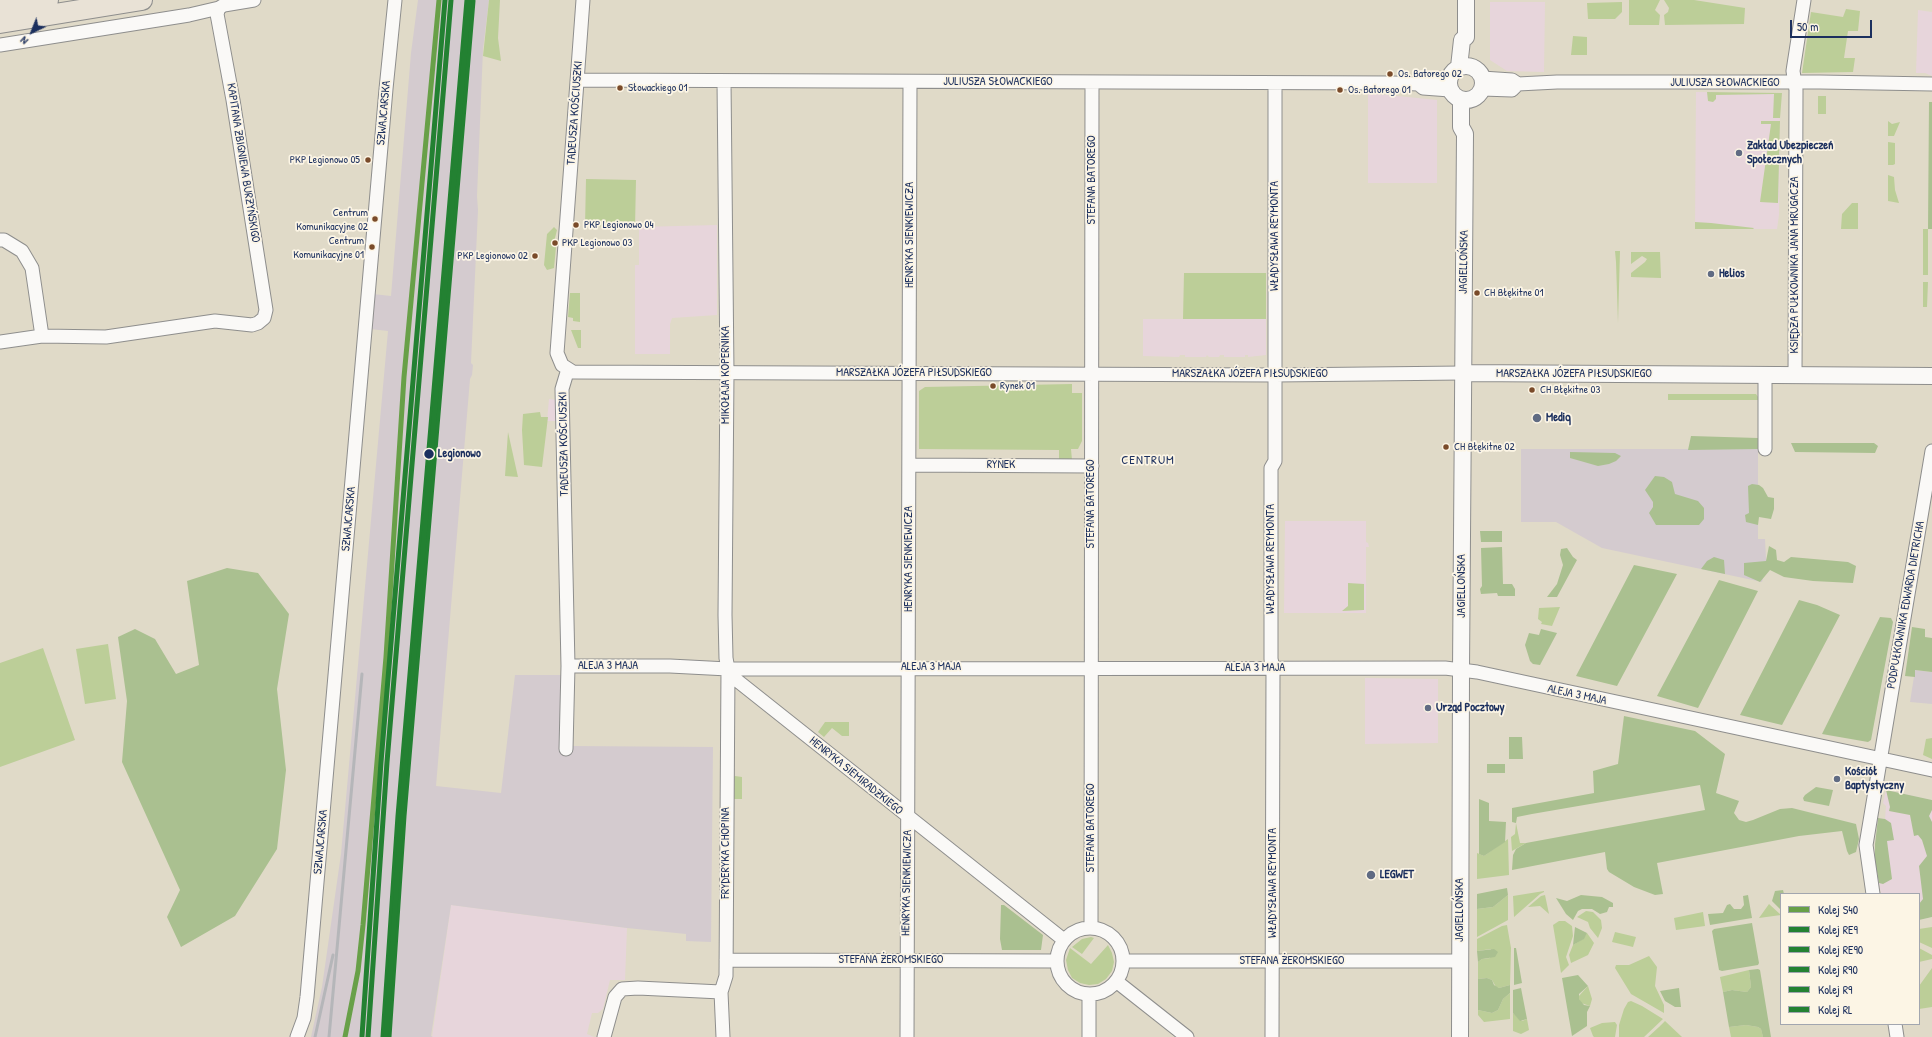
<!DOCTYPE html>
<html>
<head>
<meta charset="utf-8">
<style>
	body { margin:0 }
	#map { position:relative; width:1932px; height:1037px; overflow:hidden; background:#e0dac8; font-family:"Patrick Hand",sans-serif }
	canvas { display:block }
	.legend { position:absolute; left:1780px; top:893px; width:140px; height:132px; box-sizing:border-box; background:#fcf5e5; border:1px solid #a2a6af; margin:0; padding:5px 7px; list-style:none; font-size:12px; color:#1b2f5e }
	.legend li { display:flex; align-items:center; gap:8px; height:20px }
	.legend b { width:20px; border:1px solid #a2a6af }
	.north { position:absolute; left:12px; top:12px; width:40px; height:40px; -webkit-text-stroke:3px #fcf5e5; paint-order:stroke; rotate:223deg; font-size:11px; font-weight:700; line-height:16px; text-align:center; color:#1b2f5e }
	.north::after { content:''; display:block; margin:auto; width:14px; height:18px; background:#1b2f5e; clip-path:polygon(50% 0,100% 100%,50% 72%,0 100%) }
	.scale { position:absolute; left:1790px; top:20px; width:82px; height:18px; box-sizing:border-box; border:2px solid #1b2f5e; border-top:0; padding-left:5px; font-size:12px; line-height:14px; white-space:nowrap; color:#1b2f5e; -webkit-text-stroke:3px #fcf5e5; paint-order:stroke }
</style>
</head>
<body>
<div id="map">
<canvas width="1932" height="1037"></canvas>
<ul class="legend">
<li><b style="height:5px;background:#68a048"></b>Kolej S40</li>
<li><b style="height:5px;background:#238132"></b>Kolej RE9</li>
<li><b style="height:5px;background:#238132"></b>Kolej RE90</li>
<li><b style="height:5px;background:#238132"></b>Kolej R90</li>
<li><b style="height:5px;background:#238132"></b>Kolej R9</li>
<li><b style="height:5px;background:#238132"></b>Kolej RL</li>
</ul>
<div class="north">N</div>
<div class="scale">50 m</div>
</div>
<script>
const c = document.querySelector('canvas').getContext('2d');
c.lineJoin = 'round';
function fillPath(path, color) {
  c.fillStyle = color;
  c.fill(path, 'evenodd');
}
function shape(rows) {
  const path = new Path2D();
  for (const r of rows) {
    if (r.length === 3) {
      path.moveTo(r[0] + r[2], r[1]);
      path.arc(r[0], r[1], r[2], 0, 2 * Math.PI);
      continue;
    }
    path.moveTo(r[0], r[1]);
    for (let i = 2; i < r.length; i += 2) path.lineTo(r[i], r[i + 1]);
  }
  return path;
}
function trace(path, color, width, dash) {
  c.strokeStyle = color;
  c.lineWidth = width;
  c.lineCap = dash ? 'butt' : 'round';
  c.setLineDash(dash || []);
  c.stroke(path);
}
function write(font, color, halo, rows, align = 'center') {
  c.font = font + ' "Patrick Hand",sans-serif';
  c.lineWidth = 3.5;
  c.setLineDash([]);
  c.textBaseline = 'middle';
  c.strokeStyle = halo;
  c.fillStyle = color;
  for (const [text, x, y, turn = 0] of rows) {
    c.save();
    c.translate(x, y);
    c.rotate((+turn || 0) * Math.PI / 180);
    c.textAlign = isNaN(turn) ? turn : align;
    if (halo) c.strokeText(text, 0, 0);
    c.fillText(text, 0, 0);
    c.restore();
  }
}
const built = shape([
	[1490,2,1545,2,1544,72,1507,71,1490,60],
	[1918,10,1932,12,1932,76,1925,73,1916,73],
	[1696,92,1782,93,1780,104,1779,215,1777,229,1695,229],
	[1368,93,1437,100,1437,183,1368,183],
	[717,225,717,315,672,318,670,324,670,354,635,354,635,265,639,265,639,227],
	[1143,319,1266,319,1266,355,1248,357,1248,355,1245,355,1245,357,1224,357,1224,355,1220,355,1219,357,1209,357,1207,355,1206,357,1185,357,1185,355,1180,355,1179,357,1143,356],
	[549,399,558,400,558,421,547,421],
	[1285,521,1366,521,1366,542,1368,543,1369,547,1366,547,1366,613,1284,613],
	[1365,678,1438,679,1438,743,1365,744],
	[1886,790,1932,800,1932,917,1919,920,1919,894,1881,894,1875,861,1875,844,1878,818,1885,819,1886,806,1883,803],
	[451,905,627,928,625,980,610,980,603,1009,598,1013,592,1013,587,1034,594,1037,432,1037]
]);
const industrial = shape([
	[418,0,489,0,483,49,477,196,478,210,471,363,473,365,472,375,470,379,436,786,501,793,515,675,563,675,571,746,713,747,711,942,686,941,686,934,627,928,451,905,431,1036,433,1037,311,1037,322,987,341,854,388,331,370,329,373,294,391,296,411,53],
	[1521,449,1758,449,1758,539,1765,539,1766,559,1767,560,1762,582,1602,548,1556,522,1521,522],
	[1915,670,1932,672,1932,704,1910,702]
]);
const green = shape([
	[489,0,500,0,498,38,501,61,483,56],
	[1629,0,1660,0,1655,10,1660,15,1659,25,1629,25],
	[1664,0,1694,0,1745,8,1744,24,1665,25,1664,15,1668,12,1669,8],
	[1622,2,1622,12,1615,19,1588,19,1587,3],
	[1846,9,1860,11,1858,31,1848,31,1844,58,1855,58,1853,72,1802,73,1811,12,1843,17],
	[1573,36,1587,37,1587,55,1571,55],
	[1707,92,1782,93,1780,118,1773,118,1774,94,1716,95,1716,99,1713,102,1708,101],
	[1818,96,1826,96,1826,114,1818,114],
	[1761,121,1780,121,1778,203,1760,202,1771,124,1761,124],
	[1888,121,1892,124,1900,122,1894,136,1888,136],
	[1888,142,1895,143,1895,164,1893,165,1888,165],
	[1888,175,1894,177,1895,190,1899,203,1888,201],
	[586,179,636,180,635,227,585,226],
	[1852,203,1858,203,1858,229,1841,229,1842,214],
	[1695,222,1711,223,1754,228,1753,229,1695,229],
	[554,227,557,230,553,246,556,247,554,268,547,270,544,265,547,234],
	[1923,229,1928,229,1928,275,1923,275],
	[1615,251,1620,251,1618,323,1616,262],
	[1631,252,1660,252,1661,278,1631,277,1631,273,1645,262,1647,259,1642,256,1631,264],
	[1184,273,1266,273,1266,319,1183,319],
	[1923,282,1928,282,1927,307,1923,307],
	[570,293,580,293,580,322,573,321,573,318,568,317],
	[571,330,581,330,581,348,578,348],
	[1072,384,1072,393,1082,393,1082,441,1078,449,1071,449,1072,460,1059,460,1059,450,919,449,919,391,925,387],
	[1668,394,1756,394,1760,400,1668,400],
	[540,412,541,417,548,417,542,467,524,465,522,430,523,414],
	[508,432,518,477,505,476],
	[1348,583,1364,584,1364,610,1342,611,1348,606],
	[1560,607,1552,626,1541,624,1542,622,1538,619,1539,608],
	[108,644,116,699,85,704,76,649],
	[43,648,75,740,0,767,0,663],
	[825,722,849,722,849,736,842,736,832,728,824,737,818,732],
	[1932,738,1932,759,1923,755,1926,739],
	[735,776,742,777,742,799,733,799,733,778],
	[1516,823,1520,843,1526,843,1512,851,1511,837,1515,834],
	[1508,839,1509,875,1477,879,1477,853,1484,856],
	[1544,891,1544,892,1540,894,1514,917,1513,896],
	[1508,895,1508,920,1477,937,1477,909,1493,907],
	[1545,895,1549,914,1540,906,1528,907,1541,896],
	[1769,904,1781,915,1759,918],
	[1586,911,1593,912,1601,920,1602,928,1598,938,1590,928,1588,922,1577,917],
	[1703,912,1705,926,1676,930,1674,918],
	[1559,921,1565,921,1572,926,1573,936,1566,957,1569,965,1561,973,1553,925],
	[1507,925,1511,948,1510,985,1499,988,1496,987,1492,980,1487,978,1478,979,1478,962,1482,959,1490,958,1491,949,1477,951,1477,939,1502,926],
	[1932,927,1932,948,1919,942,1919,929],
	[1615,932,1636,937,1633,947,1612,942],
	[1587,933,1594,943,1588,955,1571,963,1569,955,1573,945,1583,939],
	[1091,937,1094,938,1082,954,1072,947,1082,939],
	[1108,945,1112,953,1114,962,1112,971,1106,979,1098,984,1089,985,1080,983,1072,978,1068,970,1066,960,1070,948,1091,964],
	[1919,948,1932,955,1932,959,1919,962],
	[1649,956,1657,967,1655,986,1664,1005,1664,1013,1631,994,1615,968,1616,965,1629,965],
	[1932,968,1932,1007,1919,1009,1919,986],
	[1749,970,1751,987,1747,992,1732,990,1723,992,1720,977],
	[1588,986,1592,999,1590,1006,1581,1003,1578,997],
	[1510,993,1510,1019,1484,1022,1478,1015,1478,1010,1492,1013,1498,1010,1503,999],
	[1631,1001,1642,1006,1663,1019,1644,1037,1619,1037,1619,1025,1624,1009,1628,1002],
	[1513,1013,1522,1021,1527,1019,1529,1030,1521,1034,1513,1031],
	[1665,1021,1682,1037,1648,1037,1659,1027],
	[1615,1022,1617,1025,1615,1037,1594,1037,1593,1036,1590,1028,1602,1023],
	[1746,1025,1758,1027,1761,1029,1763,1037,1731,1037,1729,1027]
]);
const forest = shape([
	[1929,102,1932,102,1932,229,1928,229],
	[1691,436,1758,438,1758,449,1688,450],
	[1791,443,1874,443,1878,446,1875,453,1795,452],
	[1570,452,1615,453,1621,456,1616,461,1609,464,1598,466,1570,458],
	[1655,476,1664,477,1672,482,1675,494,1698,501,1704,508,1704,519,1699,525,1656,525,1649,513,1653,507,1653,502,1645,490],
	[1752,484,1759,485,1763,488,1768,497,1774,498,1774,509,1771,519,1759,517,1758,525,1746,522,1745,515,1749,513,1748,486],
	[1480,531,1502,531,1502,542,1481,542],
	[1769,546,1776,550,1777,560,1784,562,1791,557,1848,562,1856,566,1853,583,1813,581,1784,577,1770,570,1760,582,1744,575,1744,563,1766,561],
	[1502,547,1503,584,1512,584,1515,589,1515,596,1498,596,1497,593,1481,594,1480,589,1482,586,1481,548],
	[1567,548,1573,557,1577,560,1557,597,1547,597,1557,584,1563,565,1560,555,1561,549],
	[1714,557,1724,560,1725,574,1701,569,1707,561],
	[1634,565,1677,574,1617,686,1576,676],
	[227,568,258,573,289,614,277,689,286,770,277,849,235,916,181,947,167,917,180,890,122,762,127,701,118,637,135,629,155,639,176,674,199,665,187,581],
	[1719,580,1758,591,1698,708,1657,696],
	[1799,600,1817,605,1840,615,1782,725,1740,715],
	[1880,617,1891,618,1893,622,1871,740,1868,742,1822,734],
	[1912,627,1925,629,1925,637,1932,638,1932,672,1915,670,1915,677,1905,676],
	[1541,629,1557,633,1540,665,1533,664,1530,661,1525,645,1529,633,1539,635],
	[1624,716,1695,731,1725,754,1716,793,1739,801,1734,813,1739,820,1746,822,1753,820,1780,809,1792,808,1856,824,1859,839,1856,852,1849,855,1847,851,1842,831,1799,836,1657,863,1663,894,1655,895,1634,887,1609,872,1607,869,1605,852,1512,870,1513,855,1516,849,1526,843,1705,810,1700,785,1532,814,1517,817,1516,823,1512,822,1512,808,1594,793,1593,771,1618,764],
	[1509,737,1522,737,1523,759,1509,759],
	[1487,764,1505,764,1505,773,1487,773],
	[1816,787,1833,790,1829,806,1804,801,1803,798,1805,795],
	[1886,790,1932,800,1932,810,1929,816,1932,822,1932,917,1919,920,1919,904,1923,899,1919,866,1927,856,1922,840,1918,835,1914,836,1910,815,1889,811,1890,807],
	[1479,799,1489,803,1489,821,1506,822,1505,842,1484,856,1479,854],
	[1878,818,1885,819,1891,823,1894,840,1887,841,1892,879,1883,884,1879,883,1875,861,1875,844],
	[1507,888,1508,895,1493,907,1477,909,1477,894],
	[1783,890,1784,894,1781,894,1781,910,1772,901,1775,891],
	[1581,895,1602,897,1613,903,1613,907,1609,907,1607,912,1600,914,1592,909,1582,909,1578,911,1573,920,1566,914,1556,898,1567,901],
	[1748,895,1752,918,1710,925,1708,914,1723,913,1727,905,1730,904,1734,909,1741,909,1744,905,1743,896],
	[1001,905,1004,905,1043,935,1041,950,1002,950,1000,939],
	[1752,923,1759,963,1758,965,1722,971,1719,970,1712,931,1714,929],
	[1575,927,1587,933,1584,939,1573,945],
	[1514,948,1516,948,1522,983,1514,985],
	[1494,949,1498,952,1495,957,1482,959,1478,962,1477,951],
	[1758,969,1760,970,1771,1037,1763,1037,1761,1029,1758,1027,1746,1025,1729,1027,1723,992,1732,990,1747,992,1751,987,1749,970],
	[1578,975,1588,986,1579,994,1579,999,1584,1005,1590,1006,1587,1012,1587,1026,1572,1036,1562,978],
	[1487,978,1492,980,1494,985,1499,988,1510,985,1510,993,1503,999,1498,1010,1492,1013,1478,1010,1478,979],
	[1521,988,1527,1019,1520,1021,1513,1013,1513,990],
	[1679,988,1681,1007,1675,1007,1665,1001,1660,991]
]);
const minor = shape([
	[583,0,557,353,562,365,573,372,1275,375,1463,373],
	[0,45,189,15,219,8,224,5,254,0],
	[1482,78,1512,80,1518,84,1557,82,1820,82,1932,84],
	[577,80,1393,83,1418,84,1423,88,1450,90],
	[1418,84,1423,79,1449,78],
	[1482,89,1512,90,1518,84],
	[0,240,4,240,22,251,32,268,42,336],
	[0,342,42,336,106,337,215,321,252,325,258,323,264,318,266,310,233,100,217,14,219,8],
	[1795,375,1796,90,1793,71,1804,0],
	[1765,449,1765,376],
	[909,465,1092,466],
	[568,666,670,666,728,669,1445,668,1477,672,1932,770],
	[728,669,734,678,1064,940],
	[566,749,568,666,562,389,568,369],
	[1873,894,1866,845,1932,451],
	[1091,927,1092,82],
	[1090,961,33],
	[726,960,1056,961],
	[1123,961,1460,961],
	[1116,981,1187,1037],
	[1895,1024,1897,1037],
	[297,1037,304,1018,307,997,386,89,395,0],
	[604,1037,615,997,622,989,638,988,721,992],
	[723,1037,721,992,726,976,728,669,726,658,725,615,727,373,724,81],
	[907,1037,910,82],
	[1089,1037,1089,994],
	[1272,1037,1273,668,1271,659,1271,468,1275,461,1275,83]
]);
const tertiary = shape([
	[1466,83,17],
	[1459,67,1462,40,1466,37,1466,0],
	[1463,373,1932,376],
	[1460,1037,1461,670,1465,134,1461,127,1461,100]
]);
const primary = shape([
	[0,8,48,0],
	[0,23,142,0]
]);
const rail = shape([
	[315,1037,333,955],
	[329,1037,362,674]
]);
const rail1 = shape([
	[345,1037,358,971,363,925,386,657,404,377,439,0]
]);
const rail2 = shape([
	[383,1037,398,816,467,0]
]);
const rail3 = shape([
	[389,1037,404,816,473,1]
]);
const rail4 = shape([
	[368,1037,387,762,451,0]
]);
const rail5 = shape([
	[386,1037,405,764,469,1]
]);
const rail6 = shape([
	[362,1036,381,762,445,0]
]);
const markers = [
	[1390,74,3.5,"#7a4b2a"],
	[620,88,3.5,"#7a4b2a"],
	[1340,90,3.5,"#7a4b2a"],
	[1739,153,4,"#606b83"],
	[368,160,3.5,"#7a4b2a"],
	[375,219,3.5,"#7a4b2a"],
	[576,225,3.5,"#7a4b2a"],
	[555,243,3.5,"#7a4b2a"],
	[372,247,3.5,"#7a4b2a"],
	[535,256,3.5,"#7a4b2a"],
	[1711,274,4,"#606b83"],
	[1477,293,3.5,"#7a4b2a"],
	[993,386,3.5,"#7a4b2a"],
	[1532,390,3.5,"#7a4b2a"],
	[1537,418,5,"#606b83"],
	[1446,447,3.5,"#7a4b2a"],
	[429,454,5.5,"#1b2f5e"],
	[1428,708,4,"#606b83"],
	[1837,779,4,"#606b83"],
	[1371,875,5,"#606b83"]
];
const busNames = [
	["Os. Batorego 02",1398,74],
	["Słowackiego 01",628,88],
	["Os. Batorego 01",1348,90],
	["PKP Legionowo 05",360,160,"right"],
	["Centrum",368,213,"right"],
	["Komunikacyjne 02",368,227,"right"],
	["PKP Legionowo 04",584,225],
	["Centrum",364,241,"right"],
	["Komunikacyjne 01",364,255,"right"],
	["PKP Legionowo 03",562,243],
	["PKP Legionowo 02",528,256,"right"],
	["CH Błękitne 01",1484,293],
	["Rynek 01",1000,386],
	["CH Błękitne 03",1540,390],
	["CH Błękitne 02",1454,447]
];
const streetNames = [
	["JULIUSZA SŁOWACKIEGO",998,82],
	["JULIUSZA SŁOWACKIEGO",1725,83],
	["SZWAJCARSKA",384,113,-85],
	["TADEUSZA KOŚCIUSZKI",575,113,-86],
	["KAPITANA ZBIGNIEWA BURZYŃSKIGO",243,163,81],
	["STEFANA BATOREGO",1092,180,-90],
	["HENRYKA SIENKIEWICZA",910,235,-90],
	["WŁADYSŁAWA REYMONTA",1275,236,-90],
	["JAGIELLOŃSKA",1464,262,-89],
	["KSIĘDZA PUŁKOWNIKA JANA MRUGACZA",1795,265,-90],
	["MARSZAŁKA JÓZEFA PIŁSUDSKIEGO",914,373],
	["MARSZAŁKA JÓZEFA PIŁSUDSKIEGO",1250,374],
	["MARSZAŁKA JÓZEFA PIŁSUDSKIEGO",1574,374],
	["MIKOŁAJA KOPERNIKA",726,375,-90],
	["TADEUSZA KOŚCIUSZKI",564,444,-91],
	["RYNEK",1001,465],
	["STEFANA BATOREGO",1091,504,-90],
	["SZWAJCARSKA",349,519,-85],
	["HENRYKA SIENKIEWICZA",909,559,-90],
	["WŁADYSŁAWA REYMONTA",1271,559,-90],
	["JAGIELLOŃSKA",1462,586,-90],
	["PODPUŁKOWNIKA EDWARDA DIETRICHA",1906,605,-80],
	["ALEJA 3 MAJA",608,666],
	["ALEJA 3 MAJA",931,667],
	["ALEJA 3 MAJA",1255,668],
	["ALEJA 3 MAJA",1577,695,12],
	["HENRYKA SIEMIRADZKIEGO",856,776,39],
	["STEFANA BATOREGO",1091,828,-90],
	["SZWAJCARSKA",321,842,-85],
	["FRYDERYKA CHOPINA",726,853,-90],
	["HENRYKA SIENKIEWICZA",907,883,-89],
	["WŁADYSŁAWA REYMONTA",1273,883,-90],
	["JAGIELLOŃSKA",1460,910,-90],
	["STEFANA ŻEROMSKIEGO",891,960],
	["STEFANA ŻEROMSKIEGO",1292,961]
];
const poiNames = [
	["Zakład Ubezpieczeń",1747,146],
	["Społecznych",1747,160],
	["Helios",1719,274],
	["Mediq",1546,418],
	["Urząd Pocztowy",1436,708],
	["Kościół",1845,772],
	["Baptystyczny",1845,786],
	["LEGWET",1380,875]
];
const stopNames = [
	["Legionowo",438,454]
];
const neighbourhoodNames = [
	["CENTRUM",1148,461]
];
fillPath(built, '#e7d5db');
fillPath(industrial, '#d4cbcf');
fillPath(green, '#bcce98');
fillPath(forest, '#aac090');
trace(minor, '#8e8e8d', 15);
trace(tertiary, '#8e8e8d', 18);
trace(primary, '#8e8e8d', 22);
trace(minor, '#faf9f7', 13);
trace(tertiary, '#faf9f7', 16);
trace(primary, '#e9e2d6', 20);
trace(rail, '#b5b6b9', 3);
trace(rail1, '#68a048', 5);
trace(rail2, '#238132', 5);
trace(rail3, '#238132', 5);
trace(rail4, '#238132', 5);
trace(rail5, '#238132', 5);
trace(rail6, '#238132', 5);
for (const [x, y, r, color] of markers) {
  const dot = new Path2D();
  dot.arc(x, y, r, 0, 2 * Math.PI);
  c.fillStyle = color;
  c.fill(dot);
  trace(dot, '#fcf5e5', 1.5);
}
write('11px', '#1b2f5e', '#fcf5e5', busNames, 'left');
write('12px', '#1b2f5e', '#fcf5e5', streetNames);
write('bold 12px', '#1b2f5e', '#fcf5e5', poiNames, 'left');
write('bold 12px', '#1b2f5e', '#fcf5e5', stopNames, 'left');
c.letterSpacing = '1px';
write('13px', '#1b2f5e', '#fcf5e5', neighbourhoodNames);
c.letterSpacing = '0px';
</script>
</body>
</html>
